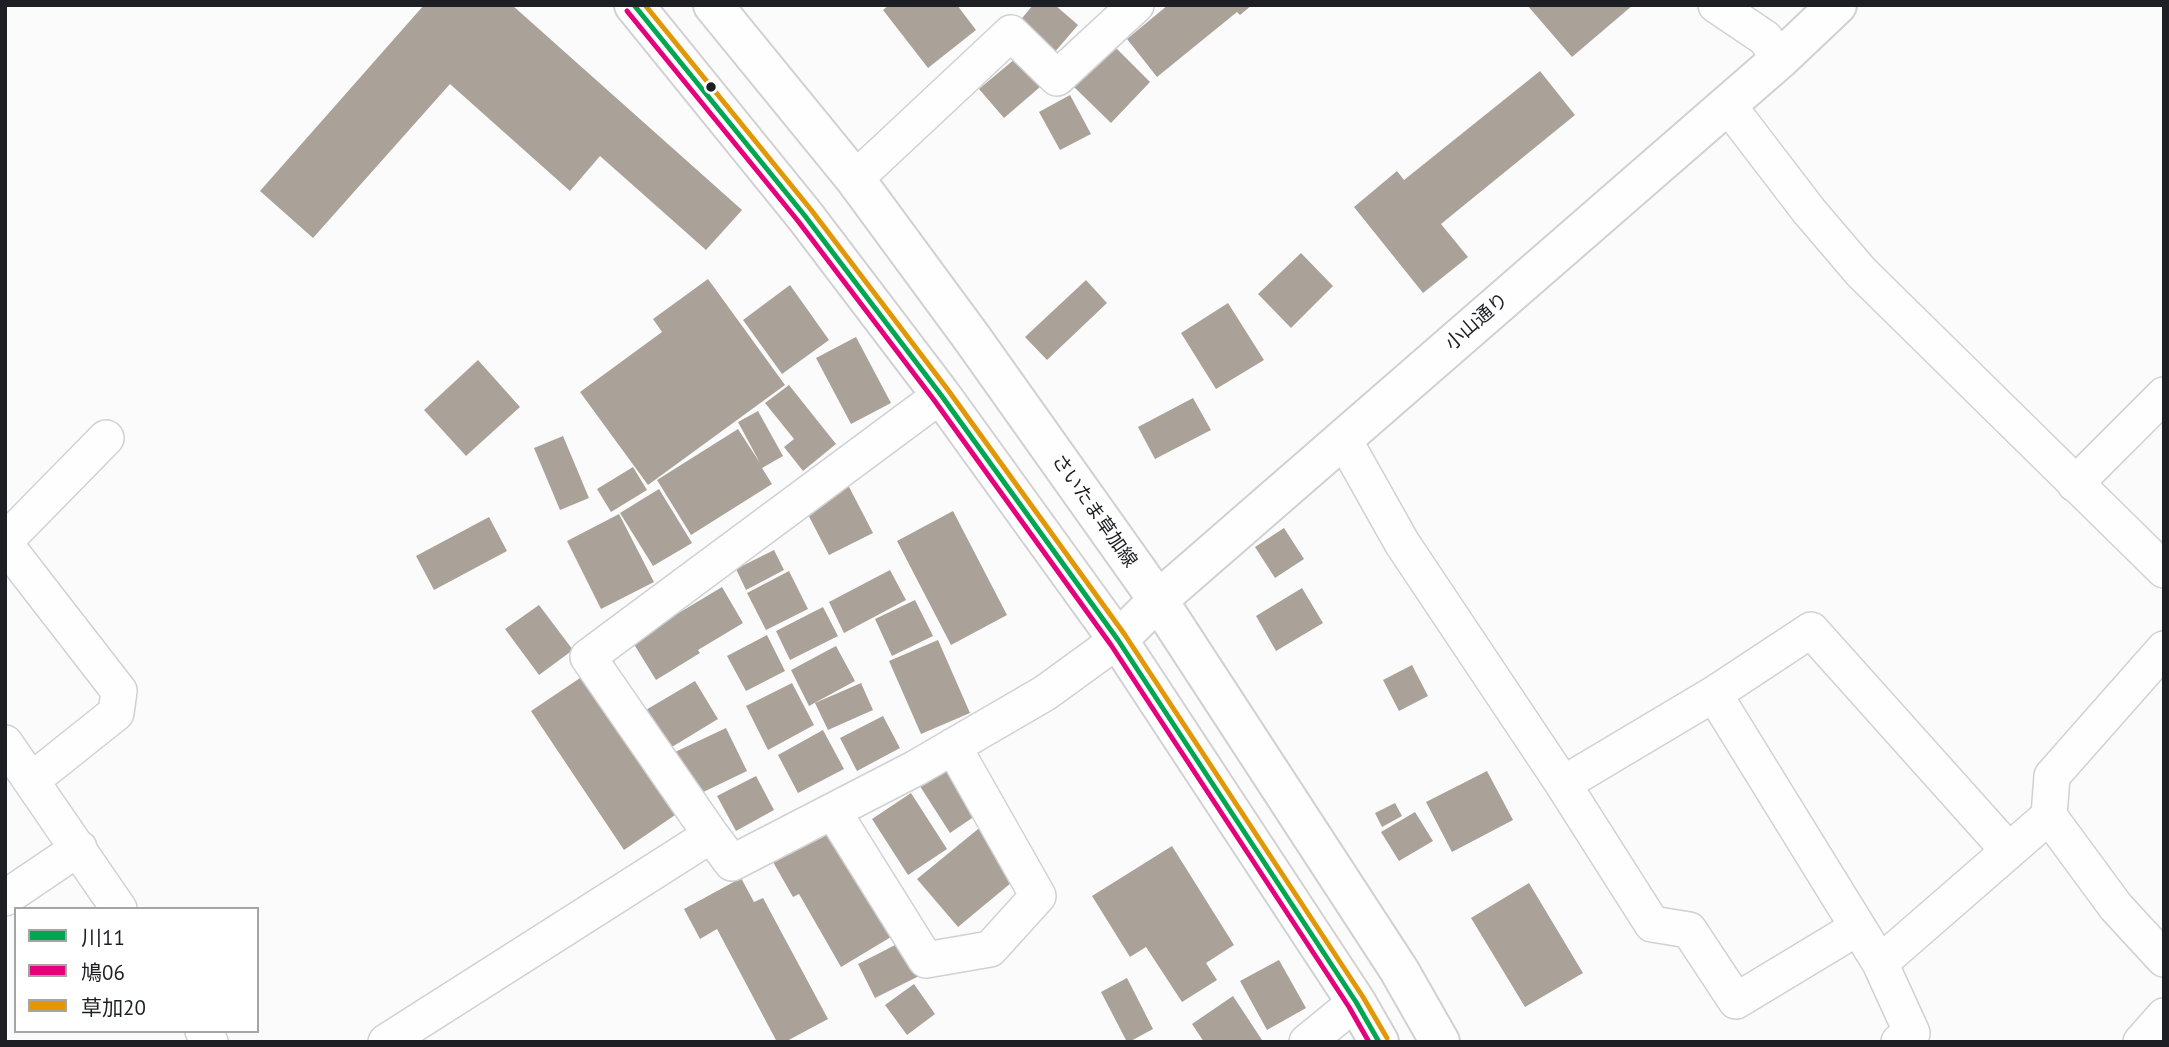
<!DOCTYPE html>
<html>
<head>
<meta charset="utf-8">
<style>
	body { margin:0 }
	#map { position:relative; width:2169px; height:1047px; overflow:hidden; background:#fbfbfc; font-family:"PT Sans","Noto Sans JP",sans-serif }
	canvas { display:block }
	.frame { position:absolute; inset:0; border:7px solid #1e1f24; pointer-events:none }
	.legend { position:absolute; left:14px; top:907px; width:245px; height:126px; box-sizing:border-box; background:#fff; border:2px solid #a5a5a7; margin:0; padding:9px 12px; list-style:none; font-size:21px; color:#1e1f24 }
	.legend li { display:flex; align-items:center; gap:14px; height:35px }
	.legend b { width:35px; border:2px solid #a5a5a7 }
</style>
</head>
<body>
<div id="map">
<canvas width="2169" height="1047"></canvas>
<div class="frame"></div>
<ul class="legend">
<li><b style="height:9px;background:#00a651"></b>川11</li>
<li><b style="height:9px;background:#e5007d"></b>鳩06</li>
<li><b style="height:9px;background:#e19804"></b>草加20</li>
</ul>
</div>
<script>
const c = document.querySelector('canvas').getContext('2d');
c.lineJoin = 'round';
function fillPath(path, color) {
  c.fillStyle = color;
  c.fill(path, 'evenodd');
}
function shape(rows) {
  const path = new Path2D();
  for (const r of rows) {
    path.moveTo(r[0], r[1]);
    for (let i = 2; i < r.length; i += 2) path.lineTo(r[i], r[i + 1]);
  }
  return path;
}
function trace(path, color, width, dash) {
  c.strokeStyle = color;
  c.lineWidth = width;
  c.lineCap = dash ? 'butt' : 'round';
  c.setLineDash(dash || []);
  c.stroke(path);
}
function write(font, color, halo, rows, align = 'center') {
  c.font = font + ' "PT Sans","Noto Sans JP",sans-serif';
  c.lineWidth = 7;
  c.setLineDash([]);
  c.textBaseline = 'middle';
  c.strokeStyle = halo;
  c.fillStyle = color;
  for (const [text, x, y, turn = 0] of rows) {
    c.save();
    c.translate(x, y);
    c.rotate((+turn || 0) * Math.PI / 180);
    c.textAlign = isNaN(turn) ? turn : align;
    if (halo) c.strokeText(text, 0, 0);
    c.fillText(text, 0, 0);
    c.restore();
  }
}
const building = shape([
	[424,5,512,5,742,210,706,250,600,156,570,191,450,84,313,238,260,191],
	[889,5,957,5,976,30,928,68,883,10],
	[1033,5,1055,5,1078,25,1054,53,1018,23],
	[1168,5,1252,5,1240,15,1237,12,1157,77,1127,39],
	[1527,5,1633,5,1572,57],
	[1113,45,1150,82,1111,123,1073,86],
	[1016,58,1040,87,1004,118,979,89],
	[1540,71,1575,115,1441,224,1468,257,1423,293,1354,207,1397,171,1404,180],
	[1070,95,1091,134,1060,150,1039,112],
	[1301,253,1333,286,1291,328,1258,294],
	[708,279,785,385,648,485,580,392,662,332,653,319],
	[1086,280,1107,303,1047,360,1025,337],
	[790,285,829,340,782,374,743,320],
	[1228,303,1264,360,1216,389,1181,333],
	[856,337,891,403,851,424,816,358],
	[478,360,520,407,466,456,424,410],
	[789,385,836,444,803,471,784,447,794,439,765,403],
	[1193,398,1211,430,1155,459,1138,427],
	[758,411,783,456,762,468,772,484,691,535,657,480,738,429,760,463,738,422],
	[563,436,589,498,560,510,534,448],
	[633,467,647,490,611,512,597,489],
	[846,481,873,533,829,555,802,503],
	[659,489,692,543,653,566,620,513],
	[953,511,1007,615,951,645,897,541],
	[619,514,654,582,601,609,567,541],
	[489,517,507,551,434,590,416,556],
	[1284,528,1304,559,1275,578,1255,547],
	[774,550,784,570,746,590,736,569],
	[890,570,906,600,844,633,829,602],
	[789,571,808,609,766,630,747,593],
	[722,587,743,623,698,650,700,653,656,680,632,641],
	[1302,588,1323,623,1276,651,1256,616],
	[915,600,933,636,892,656,875,619],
	[539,605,573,650,539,675,505,629],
	[823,607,838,636,790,660,776,631],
	[767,635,785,671,746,691,727,656],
	[938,640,970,713,921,734,889,661],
	[836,646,855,681,809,706,791,670],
	[1412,665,1428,696,1399,711,1383,680],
	[586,674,678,813,624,850,531,711],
	[695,681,718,719,662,753,639,714],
	[792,683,814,725,768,750,746,706],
	[861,683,873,710,828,730,815,703],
	[883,716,900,748,857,771,840,738],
	[726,728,747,771,695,796,673,753],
	[823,730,844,769,798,793,778,755],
	[944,762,978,814,950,833,916,780],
	[1487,771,1513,820,1452,852,1426,802],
	[756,776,774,810,736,831,717,796],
	[911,793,947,849,908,875,872,819],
	[1395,803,1402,816,1382,827,1375,813],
	[1415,812,1433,841,1399,861,1381,832],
	[825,823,891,937,841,967,799,894,793,897,769,855],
	[983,825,1023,873,958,927,917,879],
	[1172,846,1234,945,1206,963,1217,980,1182,1002,1146,947,1130,957,1092,896],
	[741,878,754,902,763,898,828,1019,785,1042,777,1042,717,929,700,939,684,909],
	[1529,883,1583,973,1525,1007,1471,918],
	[905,940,923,974,875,998,858,964],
	[1279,960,1306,1008,1267,1030,1240,981],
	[1127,978,1153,1029,1129,1042,1127,1042,1101,992],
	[914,984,935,1014,907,1035,885,1005],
	[1233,996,1262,1040,1259,1042,1204,1042,1192,1024]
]);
const minor = shape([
	[1716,5,1765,38,1780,59],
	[1727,104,1809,211,1861,272,2164,570],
	[855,179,1011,33,1057,78,1136,5],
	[1343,438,1402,543,1563,784,1652,924,1689,930,1736,1001,1857,928],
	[2075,484,2164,395],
	[5,541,106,438],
	[5,544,119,691,116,713,32,780],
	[1714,694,1880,963,1912,1033,1899,1042],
	[5,743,119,909],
	[1563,784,1714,694,1811,630,2009,851],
	[833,811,926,960,990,949,1038,896,953,746],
	[2049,816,2116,907,2164,959],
	[711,835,588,657,941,395],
	[5,898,79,848],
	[1880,963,2049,816,2052,776,2164,649],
	[203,1031,210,1042],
	[386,1042,711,835,732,863,916,768,1045,693,1118,640],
	[1307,1042,1356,1002],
	[2141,1042,2164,1016]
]);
const tertiary = shape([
	[1118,640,1158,600,1780,59,1837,5]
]);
const primary = shape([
	[634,5,805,216,941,395,1118,640,1356,1002,1379,1042],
	[713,5,855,179,972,338,1158,600,1399,970,1440,1042]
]);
const bus1 = shape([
	[634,5,805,216,941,395,1118,640,1356,1002,1379,1042]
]);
const bus2 = shape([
	[627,11,798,221,934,400,1111,645,1349,1007,1369,1042]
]);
const bus3 = shape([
	[645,5,812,211,948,390,1125,635,1363,997,1387,1038]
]);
const markers = [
	[711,87,6,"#1e1f24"]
];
const streetNames = [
	["小山通り",1477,322,-41],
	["さいたま草加線",1094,511,55]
];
fillPath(building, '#aaa298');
trace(minor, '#d1d1d4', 38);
trace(tertiary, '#d1d1d4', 42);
trace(primary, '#d1d1d4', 42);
trace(minor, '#fefeff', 35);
trace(tertiary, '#fefeff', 38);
trace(primary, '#fefeff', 38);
trace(bus1, '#00a651', 5);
trace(bus2, '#e5007d', 5);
trace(bus3, '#e19804', 5);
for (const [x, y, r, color] of markers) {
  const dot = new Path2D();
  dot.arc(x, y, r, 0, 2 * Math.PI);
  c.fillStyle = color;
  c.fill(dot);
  trace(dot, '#fff', 2.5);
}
write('19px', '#1e1f24', '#fff', streetNames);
</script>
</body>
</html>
